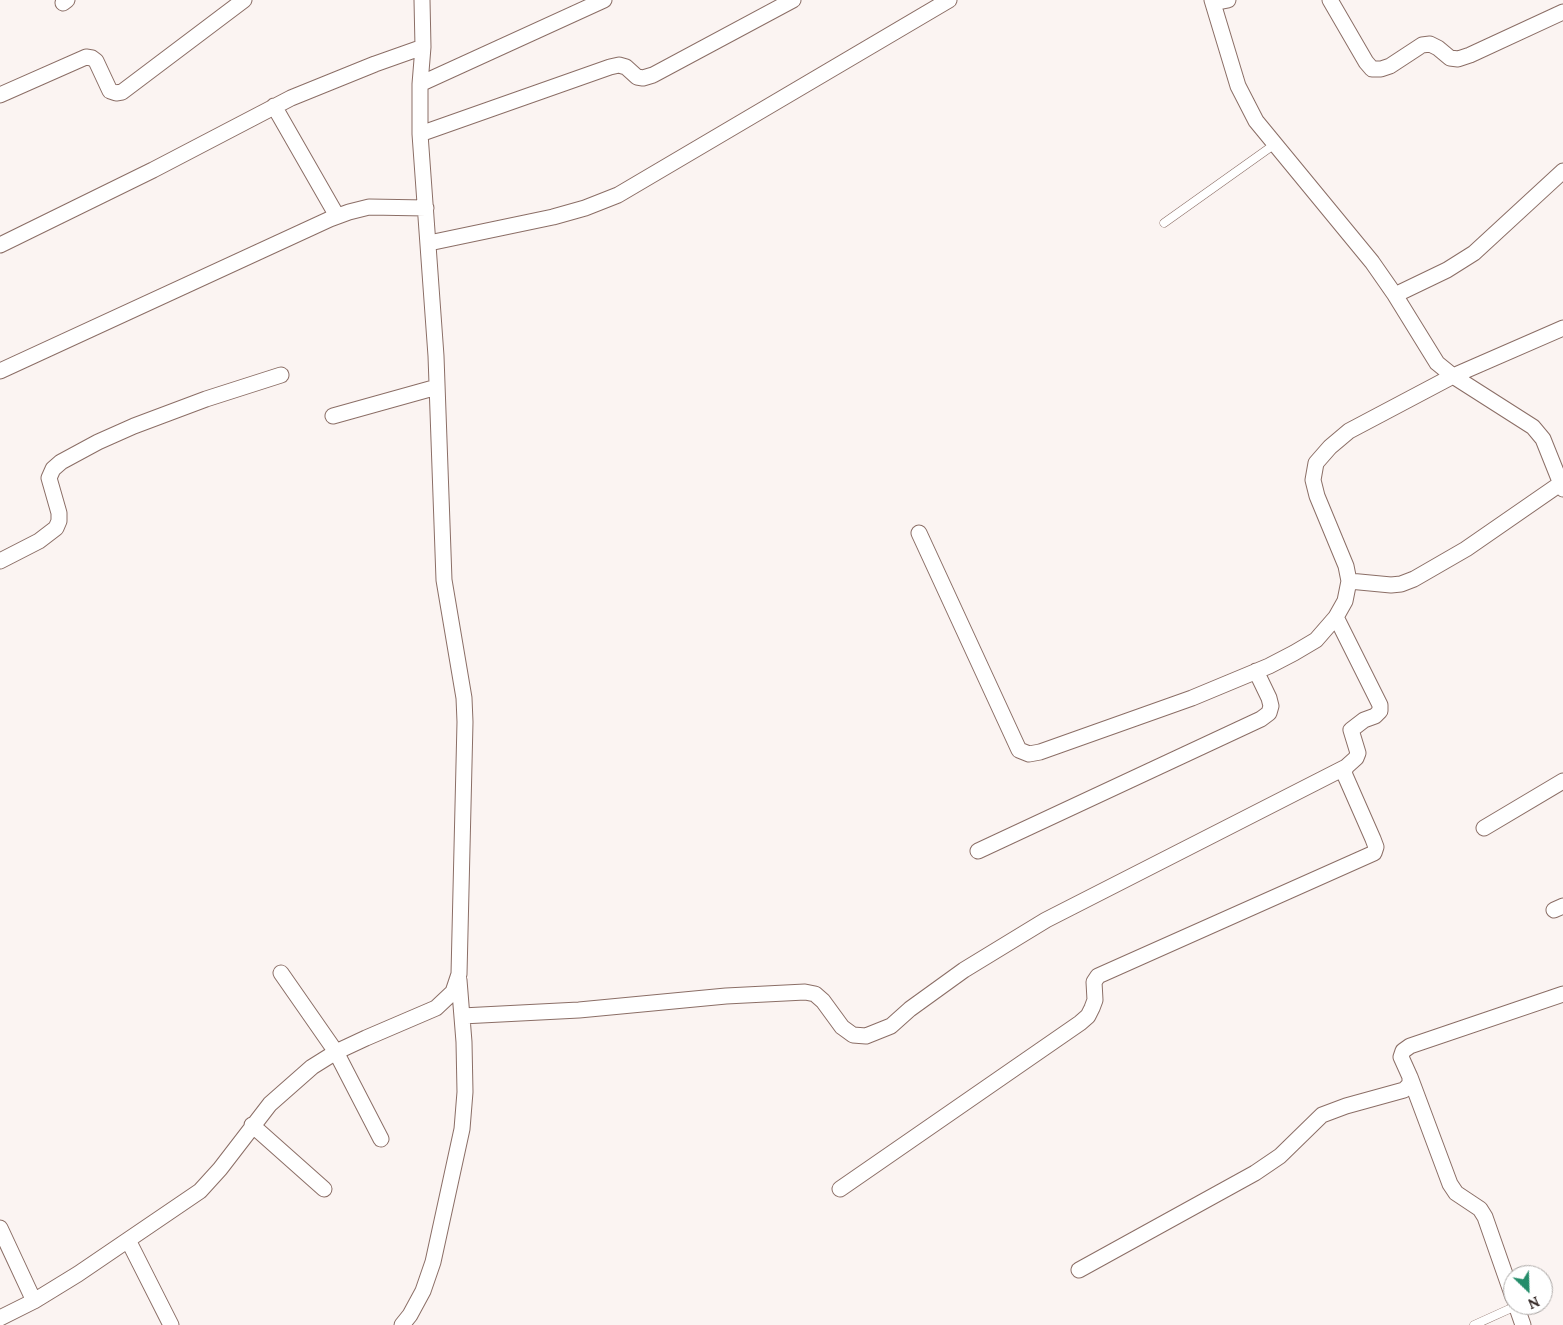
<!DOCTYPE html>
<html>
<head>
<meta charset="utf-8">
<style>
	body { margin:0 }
	#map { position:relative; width:1563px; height:1325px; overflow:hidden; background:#fbf4f2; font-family:Lora,serif }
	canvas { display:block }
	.north { position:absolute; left:1503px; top:1265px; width:50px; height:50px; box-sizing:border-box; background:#fff; border:1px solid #aba7a5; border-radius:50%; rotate:156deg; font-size:14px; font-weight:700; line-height:20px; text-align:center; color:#2e221f }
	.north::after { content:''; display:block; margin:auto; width:18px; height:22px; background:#248d6a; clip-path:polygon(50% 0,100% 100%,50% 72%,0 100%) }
</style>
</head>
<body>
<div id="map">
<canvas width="1563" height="1325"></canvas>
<div class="north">N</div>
</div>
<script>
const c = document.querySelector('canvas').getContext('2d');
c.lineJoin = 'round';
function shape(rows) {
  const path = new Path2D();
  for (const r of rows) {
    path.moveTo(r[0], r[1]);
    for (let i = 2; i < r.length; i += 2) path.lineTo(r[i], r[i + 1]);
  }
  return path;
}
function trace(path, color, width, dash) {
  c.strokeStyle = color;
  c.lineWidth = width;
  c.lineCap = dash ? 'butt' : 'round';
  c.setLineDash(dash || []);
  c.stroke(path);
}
const service = shape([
	[1164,223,1275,144],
	[1474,1325,1516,1306]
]);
const minor = shape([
	[1212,0,1238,86,1256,121,1372,262,1395,295,1437,363,1453,376,1533,427,1543,439,1563,489],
	[1330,0,1366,62,1372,69,1381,69,1390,66,1422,45,1430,44,1438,48,1450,58,1458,59,1470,55,1563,12],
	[63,3,67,0],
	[1213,3,1228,0],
	[420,84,604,0],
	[0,95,86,57,92,58,96,61,110,91,116,93,122,92,244,0],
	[274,106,337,216],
	[420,134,610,67,619,65,626,67,637,77,643,78,653,75,793,0],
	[429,243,553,217,585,208,618,195,949,0],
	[0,245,153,170,291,98,375,64,423,47],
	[1395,295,1447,270,1474,253,1563,171],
	[0,371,330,219,349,212,369,207,426,208],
	[333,416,437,387],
	[919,533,1019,750,1029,754,1040,752,1192,698,1269,666,1294,653,1316,640,1336,617,1345,601,1349,581,1346,566,1317,496,1313,480,1316,463,1330,447,1349,431,1453,376,1563,328],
	[0,561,39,541,56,528,59,521,59,513,49,478,53,469,61,462,98,442,134,426,206,399,281,375],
	[1349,581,1391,585,1401,584,1414,579,1466,549,1560,484],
	[1484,828,1563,781],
	[978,851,1261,719,1269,713,1271,706,1269,698,1256,671],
	[1554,910,1563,906],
	[281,973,336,1052,381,1139],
	[462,1016,579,1010,726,996,805,992,815,994,823,1001,842,1027,853,1035,866,1036,891,1026,910,1009,964,970,1046,920,1346,767],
	[1410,1077,1450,1184,1456,1193,1480,1209,1485,1217,1513,1297],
	[252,1125,324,1189],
	[840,1189,1080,1023,1088,1016,1092,1008,1095,1000,1094,982,1098,976,1374,853,1376,847,1373,839,1344,773,1346,767,1356,758,1358,753,1351,730,1364,720,1375,716,1380,711,1380,705,1336,617],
	[0,1228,34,1301],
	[128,1240,171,1325],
	[1079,1270,1255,1173,1280,1156,1322,1115,1346,1106,1404,1090,1410,1084,1410,1077,1401,1057,1403,1051,1410,1046,1563,994],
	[1516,1305,1523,1325],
	[0,1318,34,1301,78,1274,200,1191,220,1169,270,1104,312,1067,336,1052,366,1038,436,1008,453,992,459,974,465,722,464,698,444,580,436,356,420,134,420,84,423,47,422,0],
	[402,1325,410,1315,423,1291,433,1262,462,1129,465,1092,464,1042,459,980]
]);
trace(service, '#8b6e66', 9);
trace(minor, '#8b6e66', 17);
trace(service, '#fff', 8);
trace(minor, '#fff', 15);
</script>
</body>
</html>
